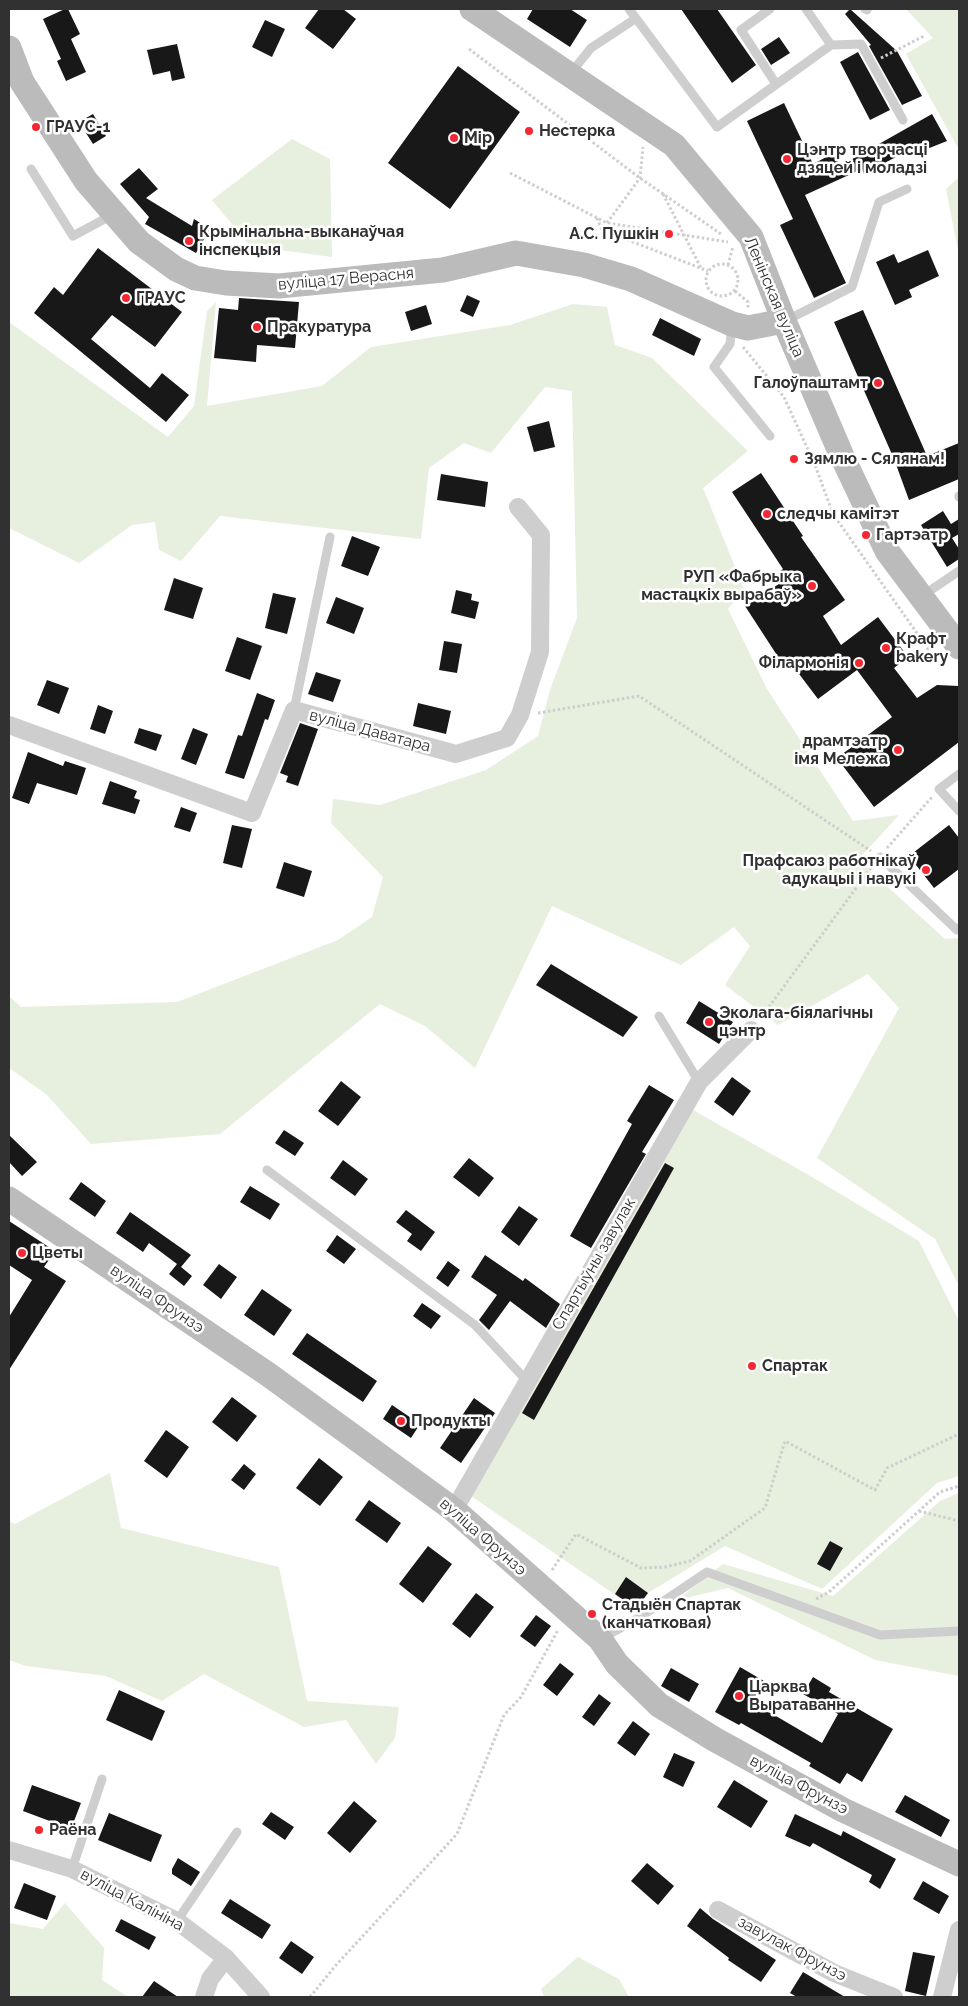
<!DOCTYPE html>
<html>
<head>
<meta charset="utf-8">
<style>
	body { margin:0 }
	#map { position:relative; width:968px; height:2006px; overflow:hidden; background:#fff; font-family:Raleway,sans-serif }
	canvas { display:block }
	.frame { position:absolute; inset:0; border:10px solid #313131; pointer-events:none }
</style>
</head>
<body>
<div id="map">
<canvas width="968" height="2006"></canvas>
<div class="frame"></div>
</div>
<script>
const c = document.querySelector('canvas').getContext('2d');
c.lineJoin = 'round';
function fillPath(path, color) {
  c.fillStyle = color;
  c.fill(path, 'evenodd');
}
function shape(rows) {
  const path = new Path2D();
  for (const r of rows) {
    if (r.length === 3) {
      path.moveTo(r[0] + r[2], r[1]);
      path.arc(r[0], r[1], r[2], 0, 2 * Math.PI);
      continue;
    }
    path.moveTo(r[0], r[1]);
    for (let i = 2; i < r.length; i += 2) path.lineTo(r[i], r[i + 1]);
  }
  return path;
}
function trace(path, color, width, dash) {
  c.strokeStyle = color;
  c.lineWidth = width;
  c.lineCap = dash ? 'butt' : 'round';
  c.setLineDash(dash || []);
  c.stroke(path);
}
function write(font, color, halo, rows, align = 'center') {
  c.font = font + ' Raleway,sans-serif';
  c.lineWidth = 5;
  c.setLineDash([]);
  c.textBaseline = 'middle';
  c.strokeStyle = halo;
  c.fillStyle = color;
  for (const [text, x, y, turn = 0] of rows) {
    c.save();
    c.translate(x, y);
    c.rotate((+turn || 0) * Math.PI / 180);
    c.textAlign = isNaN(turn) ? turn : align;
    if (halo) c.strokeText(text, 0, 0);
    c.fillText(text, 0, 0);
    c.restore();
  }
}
const green = shape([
	[906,9,959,9,959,150,906,54,933,38],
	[292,139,330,159,332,257,250,246,212,200],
	[959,177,959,256,946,189],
	[216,302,207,406,322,386,371,347,510,325,573,304,607,307,615,345,652,358,748,451,703,488,744,589,728,609,767,689,853,821,899,815,858,860,945,939,959,938,959,1286,935,1239,817,1158,899,1008,868,974,778,1025,725,985,750,946,734,927,681,965,552,906,475,1068,425,1026,380,1004,220,1134,91,1144,46,1094,9,1068,9,996,21,1007,177,1002,338,940,372,917,383,877,331,823,333,799,380,805,486,770,538,736,550,690,577,618,572,391,545,387,491,453,464,443,429,468,421,539,220,516,181,561,159,550,155,522,132,525,79,563,9,528,9,322,168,437,194,406,207,311],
	[691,1109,807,1174,919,1241,959,1321,959,1476,937,1483,822,1589,725,1546,648,1593,636,1609,471,1496],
	[110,1473,121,1528,279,1567,307,1701,399,1707,395,1738,376,1764,346,1720,304,1727,204,1674,162,1701,106,1676,26,1666,9,1660,9,1521,15,1524],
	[959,1493,959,1676,875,1660,728,1588,677,1600,723,1564,833,1596,940,1501],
	[65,1903,104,1948,102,1980,128,1997,9,1997,9,1923,43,1929],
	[578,1957,619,1979,629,1997,544,1997,541,1989]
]);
const building = shape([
	[65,9,68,9,80,34,71,39,86,72,66,81,57,61,61,59,43,19],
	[319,9,343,9,356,19,333,49,305,28],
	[533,9,570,9,587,20,570,47,527,19],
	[681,9,717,9,756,65,732,83],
	[850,9,897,51,922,96,902,105,869,46,871,45,845,14],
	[265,20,285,29,272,57,252,47],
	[779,37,790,53,771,65,761,49],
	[177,44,185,78,172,81,170,71,153,75,147,50],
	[858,52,890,110,870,120,840,62],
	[458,66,520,112,450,209,388,163],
	[784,103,813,164,834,153,840,166,932,114,947,141,927,149,924,142,864,174,862,169,805,195,846,283,814,298,780,225,793,219,747,121],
	[93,114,106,136,93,144,79,122],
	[139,168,158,189,146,198,192,226,194,219,210,229,196,253,145,224,149,217,120,184],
	[98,248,182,312,155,347,112,315,91,339,150,388,162,373,189,395,166,422,34,313,54,287,63,295],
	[928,250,939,276,909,290,912,297,895,305,876,262,894,254,898,263],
	[467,295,480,301,473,317,460,311],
	[239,298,299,302,295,348,257,345,256,362,214,358,219,308,238,310],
	[426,305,432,324,411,331,405,312],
	[863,310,927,456,959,443,959,479,909,500,894,459,834,322],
	[660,318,701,339,694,356,652,335],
	[549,421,555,447,534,452,527,427],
	[761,473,803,536,801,537,845,600,823,616,841,645,878,617,908,657,894,668,917,698,937,685,959,686,959,742,874,807,837,758,892,717,857,670,818,699,790,662,784,666,745,606,785,580,779,572,783,569,732,492],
	[441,474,488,482,485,507,437,500],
	[943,511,951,524,959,519,959,534,952,538,959,549,959,559,947,567,921,525],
	[352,536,380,547,368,576,341,566],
	[174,578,203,588,193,619,164,610],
	[456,590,472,594,471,600,479,602,475,619,451,613],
	[273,593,296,598,287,634,265,628],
	[336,597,364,608,354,634,326,623],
	[237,637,262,646,250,680,225,671],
	[444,641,462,644,457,673,439,670],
	[316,672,341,680,333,702,308,694],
	[47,680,69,688,59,714,37,705],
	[257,693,275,700,268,720,265,719,244,779,225,773,238,735,242,736],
	[418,703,451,711,446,734,413,726],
	[98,705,113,711,105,734,90,729],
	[300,723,318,729,298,786,286,782,288,776,280,773],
	[139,728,162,735,156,751,134,743],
	[193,728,208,734,196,765,181,759],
	[28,752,63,766,65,761,86,768,77,795,37,783,29,804,12,798],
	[110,781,137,791,134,798,140,800,135,814,102,804],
	[181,807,197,813,190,832,174,827],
	[232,825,252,829,242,868,223,863],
	[949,825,959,838,959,869,934,888,909,856],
	[284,862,312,871,304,897,276,888],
	[551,964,638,1017,623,1037,536,985],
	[699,1001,733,1022,719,1044,686,1023],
	[732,1077,751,1091,733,1116,714,1102],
	[341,1081,361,1097,338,1126,318,1111],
	[649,1085,674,1100,642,1152,646,1154,591,1248,570,1236,632,1124,627,1121],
	[284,1130,304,1143,295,1156,275,1143],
	[9,1135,37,1162,22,1176,9,1162],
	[469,1158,494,1178,479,1197,453,1177],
	[343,1160,368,1179,355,1196,330,1178],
	[665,1163,674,1168,534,1420,522,1413],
	[81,1182,106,1201,95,1217,69,1199],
	[250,1186,280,1204,270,1220,240,1202],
	[519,1206,538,1219,519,1246,501,1232],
	[406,1210,435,1232,421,1251,407,1241,412,1234,396,1222],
	[130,1212,191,1255,181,1267,192,1276,184,1286,169,1274,177,1264,149,1243,143,1252,116,1233],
	[9,1221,55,1251,44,1267,66,1281,9,1370,9,1317,32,1280,9,1265],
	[337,1235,356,1249,344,1264,326,1251],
	[485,1255,523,1281,525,1278,560,1304,546,1328,510,1301,489,1330,479,1320,497,1295,471,1277],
	[448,1261,460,1270,448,1287,436,1278],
	[219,1264,237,1277,221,1299,203,1285],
	[262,1289,292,1310,274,1336,244,1315],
	[422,1303,441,1316,431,1329,413,1316],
	[307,1333,377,1381,363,1402,292,1354],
	[232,1397,257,1416,237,1442,212,1422],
	[474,1398,495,1413,461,1463,440,1448],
	[392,1405,420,1424,411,1438,383,1419],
	[166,1430,189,1447,167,1478,144,1461],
	[319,1458,343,1477,320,1506,296,1488],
	[244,1464,256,1474,244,1490,231,1480],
	[369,1500,401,1523,387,1543,355,1520],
	[830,1541,843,1548,830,1571,817,1564],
	[428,1546,452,1564,423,1603,399,1584],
	[626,1577,648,1593,636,1609,615,1594],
	[476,1593,494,1607,470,1638,452,1624],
	[536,1615,551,1626,535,1647,520,1636],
	[560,1663,574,1674,557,1696,543,1685],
	[740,1667,764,1681,752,1702,822,1743,838,1714,803,1694,813,1677,831,1688,829,1692,893,1729,862,1782,847,1773,840,1784,809,1766,811,1763,741,1723,739,1725,715,1712],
	[671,1668,699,1684,689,1702,661,1686],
	[119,1690,165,1711,152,1741,106,1720],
	[599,1694,611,1703,594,1726,582,1717],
	[633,1721,650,1734,635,1756,617,1743],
	[674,1753,695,1762,683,1787,663,1777],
	[734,1780,768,1801,751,1828,717,1807],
	[32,1785,81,1803,71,1829,23,1811],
	[905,1795,950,1820,941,1837,895,1812],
	[354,1801,377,1821,350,1853,327,1833],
	[271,1812,294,1827,285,1840,262,1824],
	[109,1813,162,1835,151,1862,98,1840],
	[795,1814,841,1836,843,1831,896,1859,880,1889,869,1882,872,1875,813,1843,810,1847,785,1836],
	[178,1858,200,1872,191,1886,172,1874,172,1869],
	[647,1863,674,1886,658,1905,631,1881],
	[923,1881,949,1896,939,1914,913,1899],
	[24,1883,56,1896,47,1920,14,1908],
	[230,1899,271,1925,262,1939,221,1913],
	[700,1908,713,1919,776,1960,761,1982,728,1960,729,1958,687,1926],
	[121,1919,156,1937,149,1950,115,1931],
	[291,1941,314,1957,302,1974,279,1958],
	[913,1952,935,1956,926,1996,905,1991],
	[803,1972,845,1997,797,1997,790,1993],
	[154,1981,178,1997,142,1997]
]);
const path = shape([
	[469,49,640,178,721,234],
	[881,58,924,36],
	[510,173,607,223,728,242],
	[663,194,701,268],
	[597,218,602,230,708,271],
	[607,223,640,178,643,147],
	[722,280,16],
	[728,265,733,246],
	[735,291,748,302,748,309],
	[743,347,784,397,815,465,833,514,938,663],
	[538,713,639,696,871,851],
	[887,848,932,797],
	[760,1019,873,865],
	[919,1511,959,1521],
	[552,1570,576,1534,641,1568,665,1567,690,1561,765,1508,785,1441,875,1490,887,1468,959,1434],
	[816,1599,829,1592,940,1492,959,1486],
	[310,1997,337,1964,457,1834,504,1715,521,1697,558,1630]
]);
const lane = shape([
	[629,9,717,127,831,45,861,44,903,120],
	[770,9,741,30,776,84],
	[806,9,831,45],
	[865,9,867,10],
	[570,74,591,48,635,19],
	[31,169,73,236,112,215],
	[787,320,852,287,879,202,907,189],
	[732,326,730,344,714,367,770,436],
	[959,496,959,497],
	[922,596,959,571],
	[294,710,330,537],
	[959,774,939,789,959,811],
	[880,857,957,930,959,928],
	[659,1016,699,1082],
	[267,1170,475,1325,527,1381],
	[602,1638,637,1619,707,1572,880,1635,959,1631],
	[72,1869,102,1779],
	[177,1921,237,1832]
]);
const street = shape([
	[9,725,252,813,294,710,456,754,507,738,520,715,540,652,541,535,518,507],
	[454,1510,699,1082,751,1030],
	[9,1850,72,1869,177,1921,226,1958,261,1997],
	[718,1910,834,1973,894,1997],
	[204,1997,210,1979,226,1958],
	[942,1997,959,1930]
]);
const secondary = shape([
	[472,9,674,145,751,237,784,321,841,454,887,551,959,647],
	[9,48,22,82,86,181,139,242,176,269,195,278,226,283,279,286,443,270,516,253,584,265,631,279,732,324,748,328,784,321],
	[9,1199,269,1375,454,1510,600,1639,617,1664,659,1705,714,1739,843,1810,959,1864]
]);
const markers = [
	[36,127,5,"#f42734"],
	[529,131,5,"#f42734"],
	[454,138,5,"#f42734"],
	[787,159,5,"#f42734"],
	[669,234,5,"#f42734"],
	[189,241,5,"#f42734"],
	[126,298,5,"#f42734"],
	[257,327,5,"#f42734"],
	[878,383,5,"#f42734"],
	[794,459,5,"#f42734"],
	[767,514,5,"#f42734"],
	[866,535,5,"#f42734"],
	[812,586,5,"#f42734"],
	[886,648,5,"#f42734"],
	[859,663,5,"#f42734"],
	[898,750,5,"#f42734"],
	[926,870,5,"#f42734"],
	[709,1022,5,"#f42734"],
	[22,1253,5,"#f42734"],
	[752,1366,5,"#f42734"],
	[401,1421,5,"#f42734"],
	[592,1614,5,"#f42734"],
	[739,1696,5,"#f42734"],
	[39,1830,5,"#f42734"]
];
const poiNames = [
	["ГРАУС-1",46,127],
	["Нестерка",539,131],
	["Мір",464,138],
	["Цэнтр творчасці",797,150],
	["дзяцей і моладзі",797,168],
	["Крымінальна-выканаўчая",199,232],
	["інспекцыя",199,250],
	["А.С. Пушкін",659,234,"right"],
	["ГРАУС",136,298],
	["Пракуратура",267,327],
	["Галоўпаштамт",868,383,"right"],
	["Зямлю - Сялянам!",804,459],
	["следчы камітэт",777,514],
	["Гартэатр",876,535],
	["РУП «Фабрыка",802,577,"right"],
	["мастацкіх вырабаў»",802,595,"right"],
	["Крафт",896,639],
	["bakery",896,657],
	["Філармонія",849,663,"right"],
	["драмтэатр",888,741,"right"],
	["імя Мележа",888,759,"right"],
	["Прафсаюз работнікаў",916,861,"right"],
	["адукацыі і навукі",916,879,"right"],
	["Эколага-біялагічны",719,1013],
	["цэнтр",719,1031],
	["Цветы",32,1253],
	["Спартак",762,1366],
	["Продукты",411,1421],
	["Стадыён Спартак",602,1605],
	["(канчатковая)",602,1623],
	["Царква",749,1687],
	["Выратаванне",749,1705],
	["Раёна",49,1830]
];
const streetNames = [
	["вуліца 17 Верасня",346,279,-5],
	["Ленінская вуліца",774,297,67],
	["вуліца Даватара",370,731,15],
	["Спартыўны завулак",594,1264,-60],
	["вуліца Фрунзэ",157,1299,34],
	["вуліца Фрунзэ",483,1537,41],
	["вуліца Фрунзэ",799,1785,28],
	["вуліца Калініна",132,1900,28],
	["завулак Фрунзэ",792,1949,28]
];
fillPath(green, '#e7efde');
fillPath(building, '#181818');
trace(path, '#cecece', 3, [2.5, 2.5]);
trace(lane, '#cecece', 9);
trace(street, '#cecece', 18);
trace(secondary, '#bbb', 25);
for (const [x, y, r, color] of markers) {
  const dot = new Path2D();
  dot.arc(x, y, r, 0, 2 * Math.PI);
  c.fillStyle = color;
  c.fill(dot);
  trace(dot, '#fff', 2);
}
write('bold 16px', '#313131', '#fff', poiNames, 'left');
write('16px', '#313131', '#fff', streetNames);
</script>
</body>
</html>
